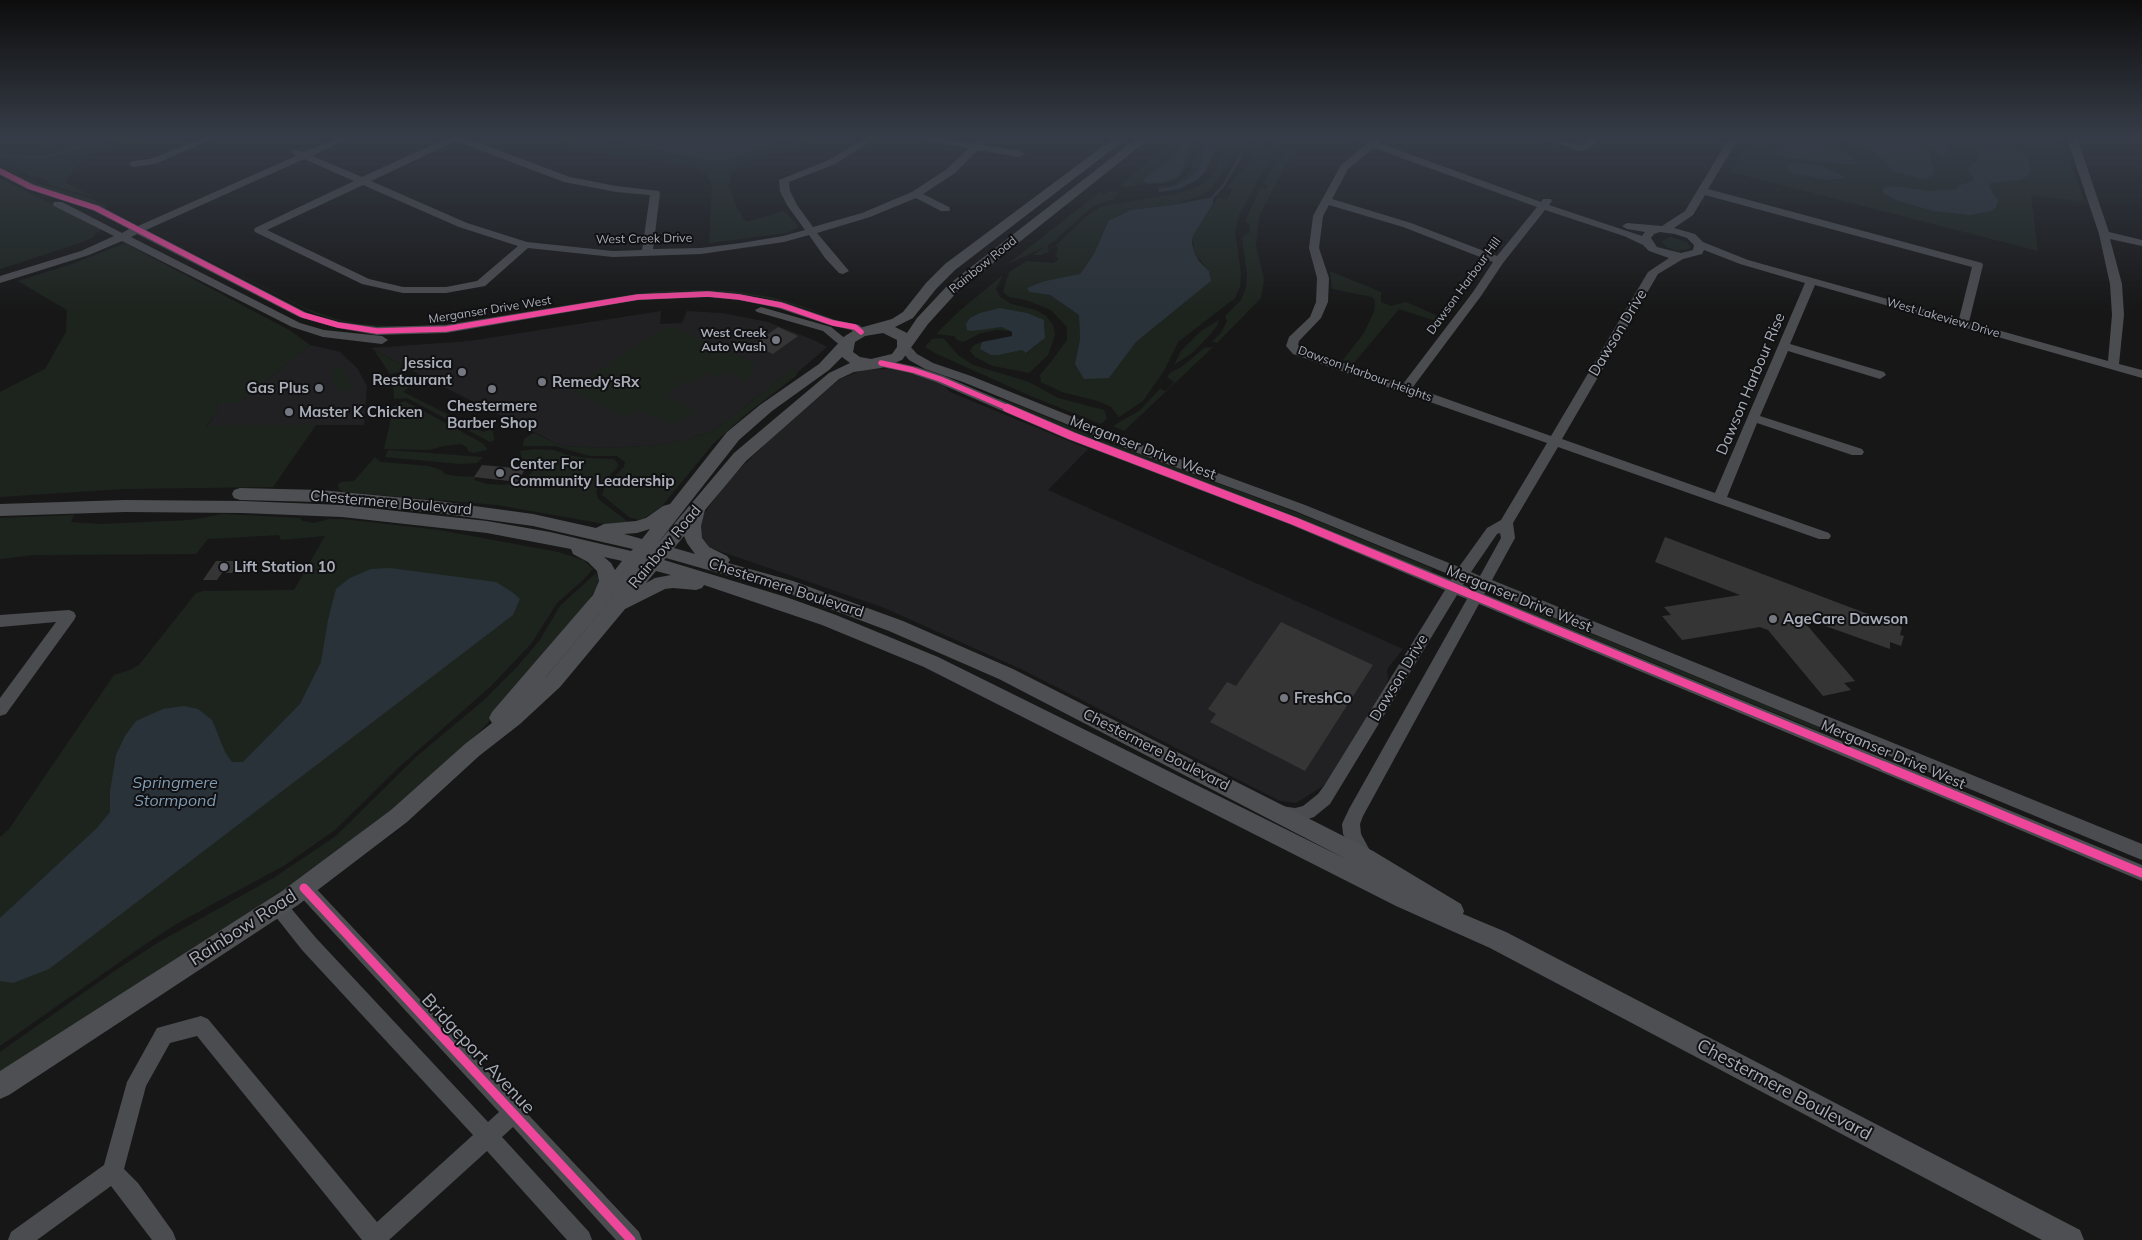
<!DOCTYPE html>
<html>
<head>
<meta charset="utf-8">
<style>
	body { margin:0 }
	canvas { display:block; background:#171717 }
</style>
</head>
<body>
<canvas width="2142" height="1240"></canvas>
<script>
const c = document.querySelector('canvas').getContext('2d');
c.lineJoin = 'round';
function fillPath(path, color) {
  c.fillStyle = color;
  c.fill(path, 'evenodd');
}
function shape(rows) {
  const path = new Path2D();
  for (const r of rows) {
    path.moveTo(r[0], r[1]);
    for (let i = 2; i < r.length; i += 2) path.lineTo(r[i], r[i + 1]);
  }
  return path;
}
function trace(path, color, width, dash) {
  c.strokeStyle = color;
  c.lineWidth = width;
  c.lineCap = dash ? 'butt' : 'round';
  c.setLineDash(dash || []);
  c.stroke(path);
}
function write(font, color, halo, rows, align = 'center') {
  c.font = font + ' Mulish,sans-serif';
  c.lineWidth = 4;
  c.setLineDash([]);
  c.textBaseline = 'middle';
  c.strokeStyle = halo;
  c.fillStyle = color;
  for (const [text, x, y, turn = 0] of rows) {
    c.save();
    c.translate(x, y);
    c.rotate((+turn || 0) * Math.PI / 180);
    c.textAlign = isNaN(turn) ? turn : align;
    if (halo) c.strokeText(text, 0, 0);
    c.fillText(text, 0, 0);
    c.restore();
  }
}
const built = shape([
	[661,311,660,324,682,323,687,311,721,313,768,322,816,341,827,347,798,372,792,369,715,430,689,439,659,445,607,448,562,446,424,377,371,348,470,341],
	[310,345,340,352,357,368,367,386,364,425,227,425,206,428,219,409,217,402,239,403],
	[889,369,929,377,942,383,950,392,1088,449,1048,490,1403,649,1387,669,1388,679,1385,688,1325,785,1296,803,1280,801,1021,669,882,607,705,546,698,529,704,514,727,482,778,431,840,379,863,370]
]);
const green = shape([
	[69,138,141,138,119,142,85,156,65,182,94,197,47,184,48,181,38,177,33,178,0,161,0,149,56,143],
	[555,138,603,138,671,153,707,160,724,161,790,138,814,138,783,151,760,156,732,171,729,186,737,208,746,222,784,211,798,225,797,228,787,233,709,243,712,187,707,174,692,166,594,152],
	[1177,138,1200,138,1193,150,1187,169,1177,180,1169,183,1135,185,1127,188,1120,185],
	[1202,138,1208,138,1203,147,1200,166,1194,175,1175,186,1158,189,1157,186,1171,185,1182,179,1191,170,1195,151],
	[1255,138,1261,138,1297,151,1286,165,1259,216,1256,245,1264,279,1261,298,1217,343,1212,342,1221,333,1227,321,1225,316,1241,300,1246,288,1247,273,1242,237,1250,232,1249,224,1245,222,1260,188,1266,189,1268,186,1263,183,1274,164,1279,157,1285,155,1283,148],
	[1751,138,2061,138,2085,202,2031,195,2038,251,1731,172],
	[1241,139,1259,142,1269,147,1274,152,1239,215,1235,232,1241,273,1240,287,1235,298,1178,342,1165,369,1143,401,1119,417,1111,407,1098,401,1062,392,1041,382,1040,375,1051,362,1067,340,1067,327,1051,310,1026,300,1009,297,1003,292,1009,272,1027,261,1053,263,1059,259,1055,256,1058,250,1056,245,1087,216,1100,207,1184,192,1201,185,1210,178,1215,171,1225,148,1234,151,1226,168,1209,191,1197,197,1173,205,1130,210,1109,220,1094,254,1080,274,1045,281,1030,292,1050,295,1079,315,1080,339,1075,364,1109,378,1136,342,1211,281,1209,271,1194,252,1193,236,1218,198,1227,200,1233,189,1226,188,1241,171,1248,166,1252,158,1250,152,1233,145,1234,142],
	[0,164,34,182,91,199,105,205,107,208,42,188,0,166],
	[0,178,99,228,101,231,95,234,92,238,80,243,0,269],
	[1111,191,1118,192,1114,199,1093,206,1057,239,1045,247,1048,246,1049,252,1041,255,1032,255,1045,247,1008,264,1100,192,1104,194],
	[154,231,307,309,336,319,360,324,402,327,454,324,628,295,662,291,698,290,731,291,771,297,802,306,838,320,801,307,760,297,732,293,679,291,627,296,454,325,402,328,366,326,335,320,313,313],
	[1670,237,1687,242,1690,247,1689,249,1678,251,1666,247,1662,241],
	[125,243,291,331,310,345,239,403,217,403,219,409,206,427,227,425,316,425,273,487,123,489,0,497,0,392,45,369,66,332,67,310,18,281,72,264],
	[1330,271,1381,292,1381,302,1391,306,1406,302,1445,319,1442,323,1399,309,1353,364,1343,360,1364,333,1374,312,1375,301,1372,297,1332,289],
	[1003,275,996,289,1000,297,1011,304,1036,310,1046,316,1053,325,1055,335,1048,355,1029,373,993,366,975,357,970,351,974,345,982,342,999,355,1022,350,1027,353,1045,338,1044,320,989,328,1002,327,1008,329,1008,331,996,330,981,333,963,342,957,340,954,336,936,334,957,313],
	[1219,320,1217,326,1207,338,1192,353,1174,365,1181,351,1201,331],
	[663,328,675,328,747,359,756,366,747,381,725,371,718,377,705,373,691,384,682,382,665,395,697,411,673,425,641,411,621,416,570,389],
	[943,338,958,355,973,365,1029,382,1058,398,1104,410,1107,418,1101,424,1033,397,937,354,925,347,932,339],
	[1213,347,1124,431,1113,426,1139,411,1160,389,1165,391,1169,388,1174,382,1167,377,1170,373,1183,366,1204,348],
	[374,350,411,370,390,374],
	[339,366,341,367,350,380,354,392,339,391,331,377,331,373],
	[792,369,798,372,796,376,745,415,713,444,661,507,643,519,639,520,629,517,602,495,605,486,624,467,625,462,617,456,589,456,555,446,523,446,524,439,534,433,562,446,607,448,659,445,689,439,715,430],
	[393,383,409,387,403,392,483,432,490,430,493,431,494,440,490,442,407,398,394,399],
	[1000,398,1114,445,1300,514,1433,569,1430,572,1289,514,1112,447,997,400],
	[405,401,484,444,487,450,473,453,468,451,467,447,461,444,444,446,429,450,384,449,394,406],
	[534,449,554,450,567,455,586,458,614,459,618,464,617,468,598,487,596,491,598,499,627,521,634,523,610,525,497,505,344,492,339,489,338,485,341,482,354,481,375,457,381,462,428,466,441,470,445,474,454,476,475,477,474,480,487,484,504,485,526,479,532,472,536,466,522,459,520,451],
	[388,450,483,457,477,463,460,464,385,457],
	[223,514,300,518,302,521,314,523,329,519,342,519,439,530,558,552,583,560,593,569,583,580,557,603,531,644,491,686,400,766,335,830,285,865,178,923,144,945,0,1046,0,837,9,829,114,675,130,670,139,665,196,593,203,591,294,590,325,536,281,540,279,535,208,539,196,554,33,555,0,559,0,518,74,515,71,522,101,524,191,520],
	[596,573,597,577,599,577,597,587,587,603,522,683,484,727,441,770,359,838,315,869,0,1073,0,1052,113,972,159,942,275,877,336,836,416,757,484,700,517,667,540,640,560,606],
	[1502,597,1884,754,1883,757,1500,600]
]);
const water = shape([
	[603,138,790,138,724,161,707,160,671,153],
	[1188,138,1194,138,1185,155,1183,169,1178,177,1161,183,1148,183,1142,180,1166,164],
	[1208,138,1223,138,1215,144,1218,146,1205,172,1198,179,1179,189,1159,192,1158,189,1175,186,1194,175,1200,166,1203,147],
	[1841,138,1953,138,1948,143,1948,152,1944,156,1939,155,1933,146,1926,146,1935,172,1931,177,1923,179,1892,171,1885,161,1871,150],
	[1805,141,1825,144,1842,150,1854,158,1857,165,1785,158,1774,153,1776,148,1780,145],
	[1990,144,2010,147,2023,152,2028,157,2031,171,2026,177,2020,180,1990,183,1989,187,1998,200,1996,207,1991,211,1970,215,1934,211,1898,201,1883,193,1883,189,1885,187,1894,186,1930,191,1958,189,1956,188,1960,185,1973,181,1973,177,1967,169,1977,161,1979,156,1977,150,1979,148],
	[1794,163,1822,166,1846,178,1829,180,1793,173,1788,171,1786,164],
	[1213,197,1213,204,1193,236,1192,243,1194,252,1199,261,1209,271,1211,281,1136,342,1109,378,1084,379,1075,364,1080,339,1079,315,1050,295,1030,292,1027,288,1045,281,1080,274,1094,254,1109,220,1119,216,1130,210,1173,205],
	[1000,308,1027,313,1044,320,1045,338,1026,353,1022,350,999,355,991,355,980,349,982,342,1012,336,1012,332,1002,327,972,331,967,330,966,324,970,318,980,313],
	[390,568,496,582,512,592,520,599,513,615,49,969,13,983,0,981,0,918,97,828,110,812,110,791,116,755,125,736,136,721,163,709,184,706,198,709,212,720,225,752,232,762,243,762,300,704,321,662,328,620,336,589,350,578,371,569]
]);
const stream = shape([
	[1216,142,1221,144],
	[0,156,44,157,114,138],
	[1213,197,1223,186,1242,154,1238,149,1229,146]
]);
const building = shape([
	[778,327,798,336,773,354,753,345],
	[482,465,525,469,518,482,474,477],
	[1665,537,1902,627,1900,635,1904,636,1901,646,1890,642,1890,649,1800,617,1855,681,1844,683,1851,690,1823,696,1768,630,1760,627,1682,640,1662,616,1671,615,1664,607,1740,595,1655,562],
	[216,561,239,561,232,573,222,573,217,580,203,580],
	[1281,622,1373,665,1305,771,1210,722,1216,714,1208,709,1227,682,1236,686]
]);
const minor = shape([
	[203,138,215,138,155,164,133,167,128,164,133,161,150,159,203,138],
	[337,138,349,138,312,156,362,177,447,138,466,138,570,177,616,186,659,191,660,193,653,249,701,248,741,243,783,236,805,230,787,205,780,191,779,180,829,160,865,138,876,138,835,164,789,182,790,191,797,205,813,227,862,213,912,192,947,169,969,148,925,141,920,138,940,138,974,143,977,138,987,138,983,145,1020,151,1025,154,1020,157,978,150,955,173,923,194,949,207,950,209,949,211,941,211,916,198,870,217,817,233,849,271,843,274,839,273,825,258,809,235,784,242,701,254,613,257,528,248,485,286,446,293,403,293,362,284,255,232,254,230,255,228,354,181,304,159,146,230,307,313,339,322,377,327,446,325,638,294,708,291,739,294,785,303,835,320,859,325,867,332,861,336,851,330,829,325,778,308,739,300,708,297,638,300,446,333,377,335,338,328,299,317,137,234,131,237,300,323,324,330,382,336,388,340,382,344,323,337,292,327,122,241,89,255,0,283,0,276,81,251,114,236,54,206,53,204,54,202,62,202,122,233,129,229,92,210,27,189,0,175,0,168,35,185,100,206,138,226,296,156,291,152,293,150,304,152,337,138],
	[456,141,564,182,616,192,650,195,642,250,613,251,527,242,467,223,371,181,456,141],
	[363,185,459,227,518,246,477,281,446,287,403,287,369,279,267,230,363,185],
	[1351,138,1364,138,1371,140,1375,138,1385,138,1379,143,1541,202,1543,199,1551,199,1552,201,1549,205,1642,236,1645,232,1627,229,1622,226,1627,223,1662,226,1685,211,1729,138,1739,138,1708,189,1982,263,1983,265,1969,322,2108,361,2112,315,2110,284,2099,234,2067,138,2077,138,2109,232,2142,240,2142,246,2110,239,2122,284,2124,315,2119,364,2142,370,2142,378,1815,285,1790,344,1884,372,1886,375,1880,379,1788,351,1760,416,1862,449,1864,452,1862,455,1852,455,1757,423,1727,497,1829,533,1831,536,1829,539,1819,539,1558,447,1513,523,1515,538,1492,580,2142,844,2142,860,1487,590,1484,594,2142,865,2142,881,1479,604,1363,816,1360,824,1361,834,1374,858,1371,863,1365,866,1359,863,1343,834,1342,824,1349,809,1467,599,1457,595,1330,804,1314,817,1308,819,1295,822,1275,818,1272,813,1275,808,1281,806,1295,808,1303,806,1318,794,1324,786,1445,590,1289,524,1067,439,936,382,910,373,877,366,875,363,881,359,917,367,944,376,1077,433,1299,518,1451,580,1453,576,1295,511,1145,456,963,382,925,369,909,360,899,348,901,345,909,345,917,354,933,363,971,376,1155,450,1305,505,1459,567,1487,528,1501,520,1547,443,1293,354,1286,346,1289,337,1310,317,1316,302,1317,278,1309,248,1313,216,1341,165,1366,145,1351,138],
	[1374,148,1537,207,1497,256,1411,223,1332,199,1348,169,1374,148],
	[1705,195,1972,267,1959,319,1748,260,1703,242,1695,234,1674,228,1693,215,1705,195],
	[1329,205,1403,227,1493,262,1473,292,1403,384,1301,348,1298,345,1299,341,1321,318,1328,302,1329,278,1319,248,1323,216,1329,205],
	[1545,210,1624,236,1643,245,1649,251,1669,258,1648,272,1551,436,1413,387,1481,296,1503,263,1545,210],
	[1660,232,1675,234,1687,238,1694,245,1693,250,1681,253,1657,247,1651,238,1654,234,1660,232],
	[1704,250,1740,264,1805,283,1715,493,1562,439,1658,274,1683,259,1702,254,1704,250],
	[1500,533,1501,538,1480,576,1471,572,1497,534,1500,533],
	[1465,581,1474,585,1472,589,1463,585,1465,581],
	[1540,138,1554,138,1579,145,1583,145,1590,138,1600,138,1589,149,1579,151,1540,138],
	[761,307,831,327,852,344,846,348,842,347,823,331,757,312,755,310,761,307],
	[69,610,74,612,76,616,74,620,6,714,0,716,0,698,56,622,0,627,0,615,69,610],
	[304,880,310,882,520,1106,639,1232,642,1240,616,1240,513,1127,502,1137,589,1232,592,1240,567,1240,487,1151,389,1240,362,1240,197,1036,170,1043,146,1086,124,1169,138,1183,173,1232,176,1240,152,1240,111,1186,37,1240,8,1240,11,1232,104,1165,127,1082,157,1028,201,1016,208,1019,377,1222,473,1135,302,950,272,912,269,906,272,900,278,898,284,900,316,938,488,1122,499,1112,298,894,295,888,298,882,304,880]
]);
const major = shape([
	[1114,138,1127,138,955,270,936,289,913,318,895,327,907,333,917,318,948,285,1137,138,1150,138,958,291,928,324,902,360,881,368,854,372,839,379,746,461,705,510,701,526,702,538,709,547,727,556,730,560,728,563,793,581,903,621,1013,669,1373,851,1461,904,1464,911,1463,914,1506,932,2080,1230,2084,1240,2042,1240,1490,948,1396,906,924,667,822,625,704,585,702,588,696,590,673,588,665,589,625,609,560,687,520,724,479,756,407,822,298,905,9,1095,0,1099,0,1071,282,891,391,810,465,744,492,723,489,718,492,712,593,595,599,581,597,571,588,562,573,554,571,549,487,533,342,517,243,513,125,512,0,516,0,504,125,500,243,501,342,505,487,521,550,532,631,551,633,549,533,526,438,513,320,502,240,500,234,498,232,494,234,490,240,488,320,490,438,501,533,514,596,528,604,524,636,521,646,518,663,506,670,504,727,432,760,405,819,364,845,336,856,329,892,319,903,312,926,283,945,264,1114,138],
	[883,333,897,340,897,347,892,354,871,359,860,357,853,352,855,342,865,336,883,333],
	[842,357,850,363,829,373,734,453,658,543,739,440,772,411,829,370,842,357],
	[650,529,642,539,624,534,637,533,650,529],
	[684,536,687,543,695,554,674,548,684,536],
	[604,557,618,560,622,561,615,570,611,563,604,557],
	[666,558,782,591,889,631,999,679,1346,859,938,657,836,615,786,597,664,560,666,558],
	[639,566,546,677,545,678,639,566],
	[656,571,671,575,655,578,646,583,656,571]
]);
const cyclewayFar2 = shape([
	[0,171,31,187,96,208,303,315,338,325,377,331,446,329,638,297,708,294,739,297,781,305,833,323,855,327,861,332],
	[881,363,913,370,940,379,1010,409]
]);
const cyclewayFar1 = shape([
	[1007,408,1072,436,1294,521,1887,767]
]);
const cycleway = shape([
	[1884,766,2142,873],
	[304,888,631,1240]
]);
const markers = [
	[776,340,5,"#757880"],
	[462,372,5,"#757880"],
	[542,382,5,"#757880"],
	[319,388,5,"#757880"],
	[492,389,5,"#757880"],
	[289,412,5,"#757880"],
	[500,473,5,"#757880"],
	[224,567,5,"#757880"],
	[1773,619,5,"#757880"],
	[1284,698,5,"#757880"]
];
const farStreetnames = [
	["West Creek Drive",644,239,-1],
	["Rainbow Road",983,265,-39],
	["Dawson Harbour Hill",1464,286,-54],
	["Merganser Drive West",490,310,-9],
	["West Lakeview Drive",1943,318,16],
	["Dawson Harbour Heights",1365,374,20]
];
const farPoinames = [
	["West Creek",766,333],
	["Auto Wash",766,347]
];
const streetNames = [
	["Dawson Drive",1618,333,-59],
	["Dawson Harbour Rise",1751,384,-67],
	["Merganser Drive West",1143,448,21],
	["Chestermere Boulevard",391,503,5],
	["Rainbow Road",665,547,-50],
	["Chestermere Boulevard",786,588,18],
	["Merganser Drive West",1519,599,22],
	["Dawson Drive",1399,678,-59],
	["Chestermere Boulevard",1156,750,27],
	["Merganser Drive West",1893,755,23]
];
const poiNames = [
	["Jessica",452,363,"right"],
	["Restaurant",452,380,"right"],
	["Remedy’sRx",552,382],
	["Gas Plus",309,388,"right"],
	["Chestermere",492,406,"center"],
	["Barber Shop",492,423,"center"],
	["Master K Chicken",299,412],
	["Center For",510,464],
	["Community Leadership",510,481],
	["Lift Station 10",234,567],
	["AgeCare Dawson",1783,619],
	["FreshCo",1294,698]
];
const waterNames = [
	["Springmere",175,783],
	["Stormpond",175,801]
];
const nearStreetnames = [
	["Rainbow Road",243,928,-33],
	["Bridgeport Avenue",478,1054,47],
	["Chestermere Boulevard",1784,1090,28]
];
fillPath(built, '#212123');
fillPath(green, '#1d241e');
fillPath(water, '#2a3239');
trace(stream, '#2a3239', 2.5);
fillPath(building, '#353536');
fillPath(minor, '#4b4c50');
fillPath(major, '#4d4f52');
trace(cyclewayFar2, '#ed469a', 5.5);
trace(cyclewayFar1, '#ed469a', 8);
trace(cycleway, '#ed469a', 9);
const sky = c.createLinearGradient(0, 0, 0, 311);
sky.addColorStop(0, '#0d0d0d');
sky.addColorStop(0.44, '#363c47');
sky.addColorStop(1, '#363c4700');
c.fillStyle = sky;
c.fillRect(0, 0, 2142, 311);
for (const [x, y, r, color] of markers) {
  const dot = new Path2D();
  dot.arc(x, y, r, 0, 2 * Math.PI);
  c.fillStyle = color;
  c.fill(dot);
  trace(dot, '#111113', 2);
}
write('12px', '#a8adb8', '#111113', farStreetnames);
write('bold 12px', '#a8adb8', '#111113', farPoinames, 'right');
write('15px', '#a8adb8', '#111113', streetNames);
write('bold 15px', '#a8adb8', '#111113', poiNames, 'left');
write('italic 16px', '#7f9bb3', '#111113', waterNames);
write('18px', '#a8adb8', '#111113', nearStreetnames);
</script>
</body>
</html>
